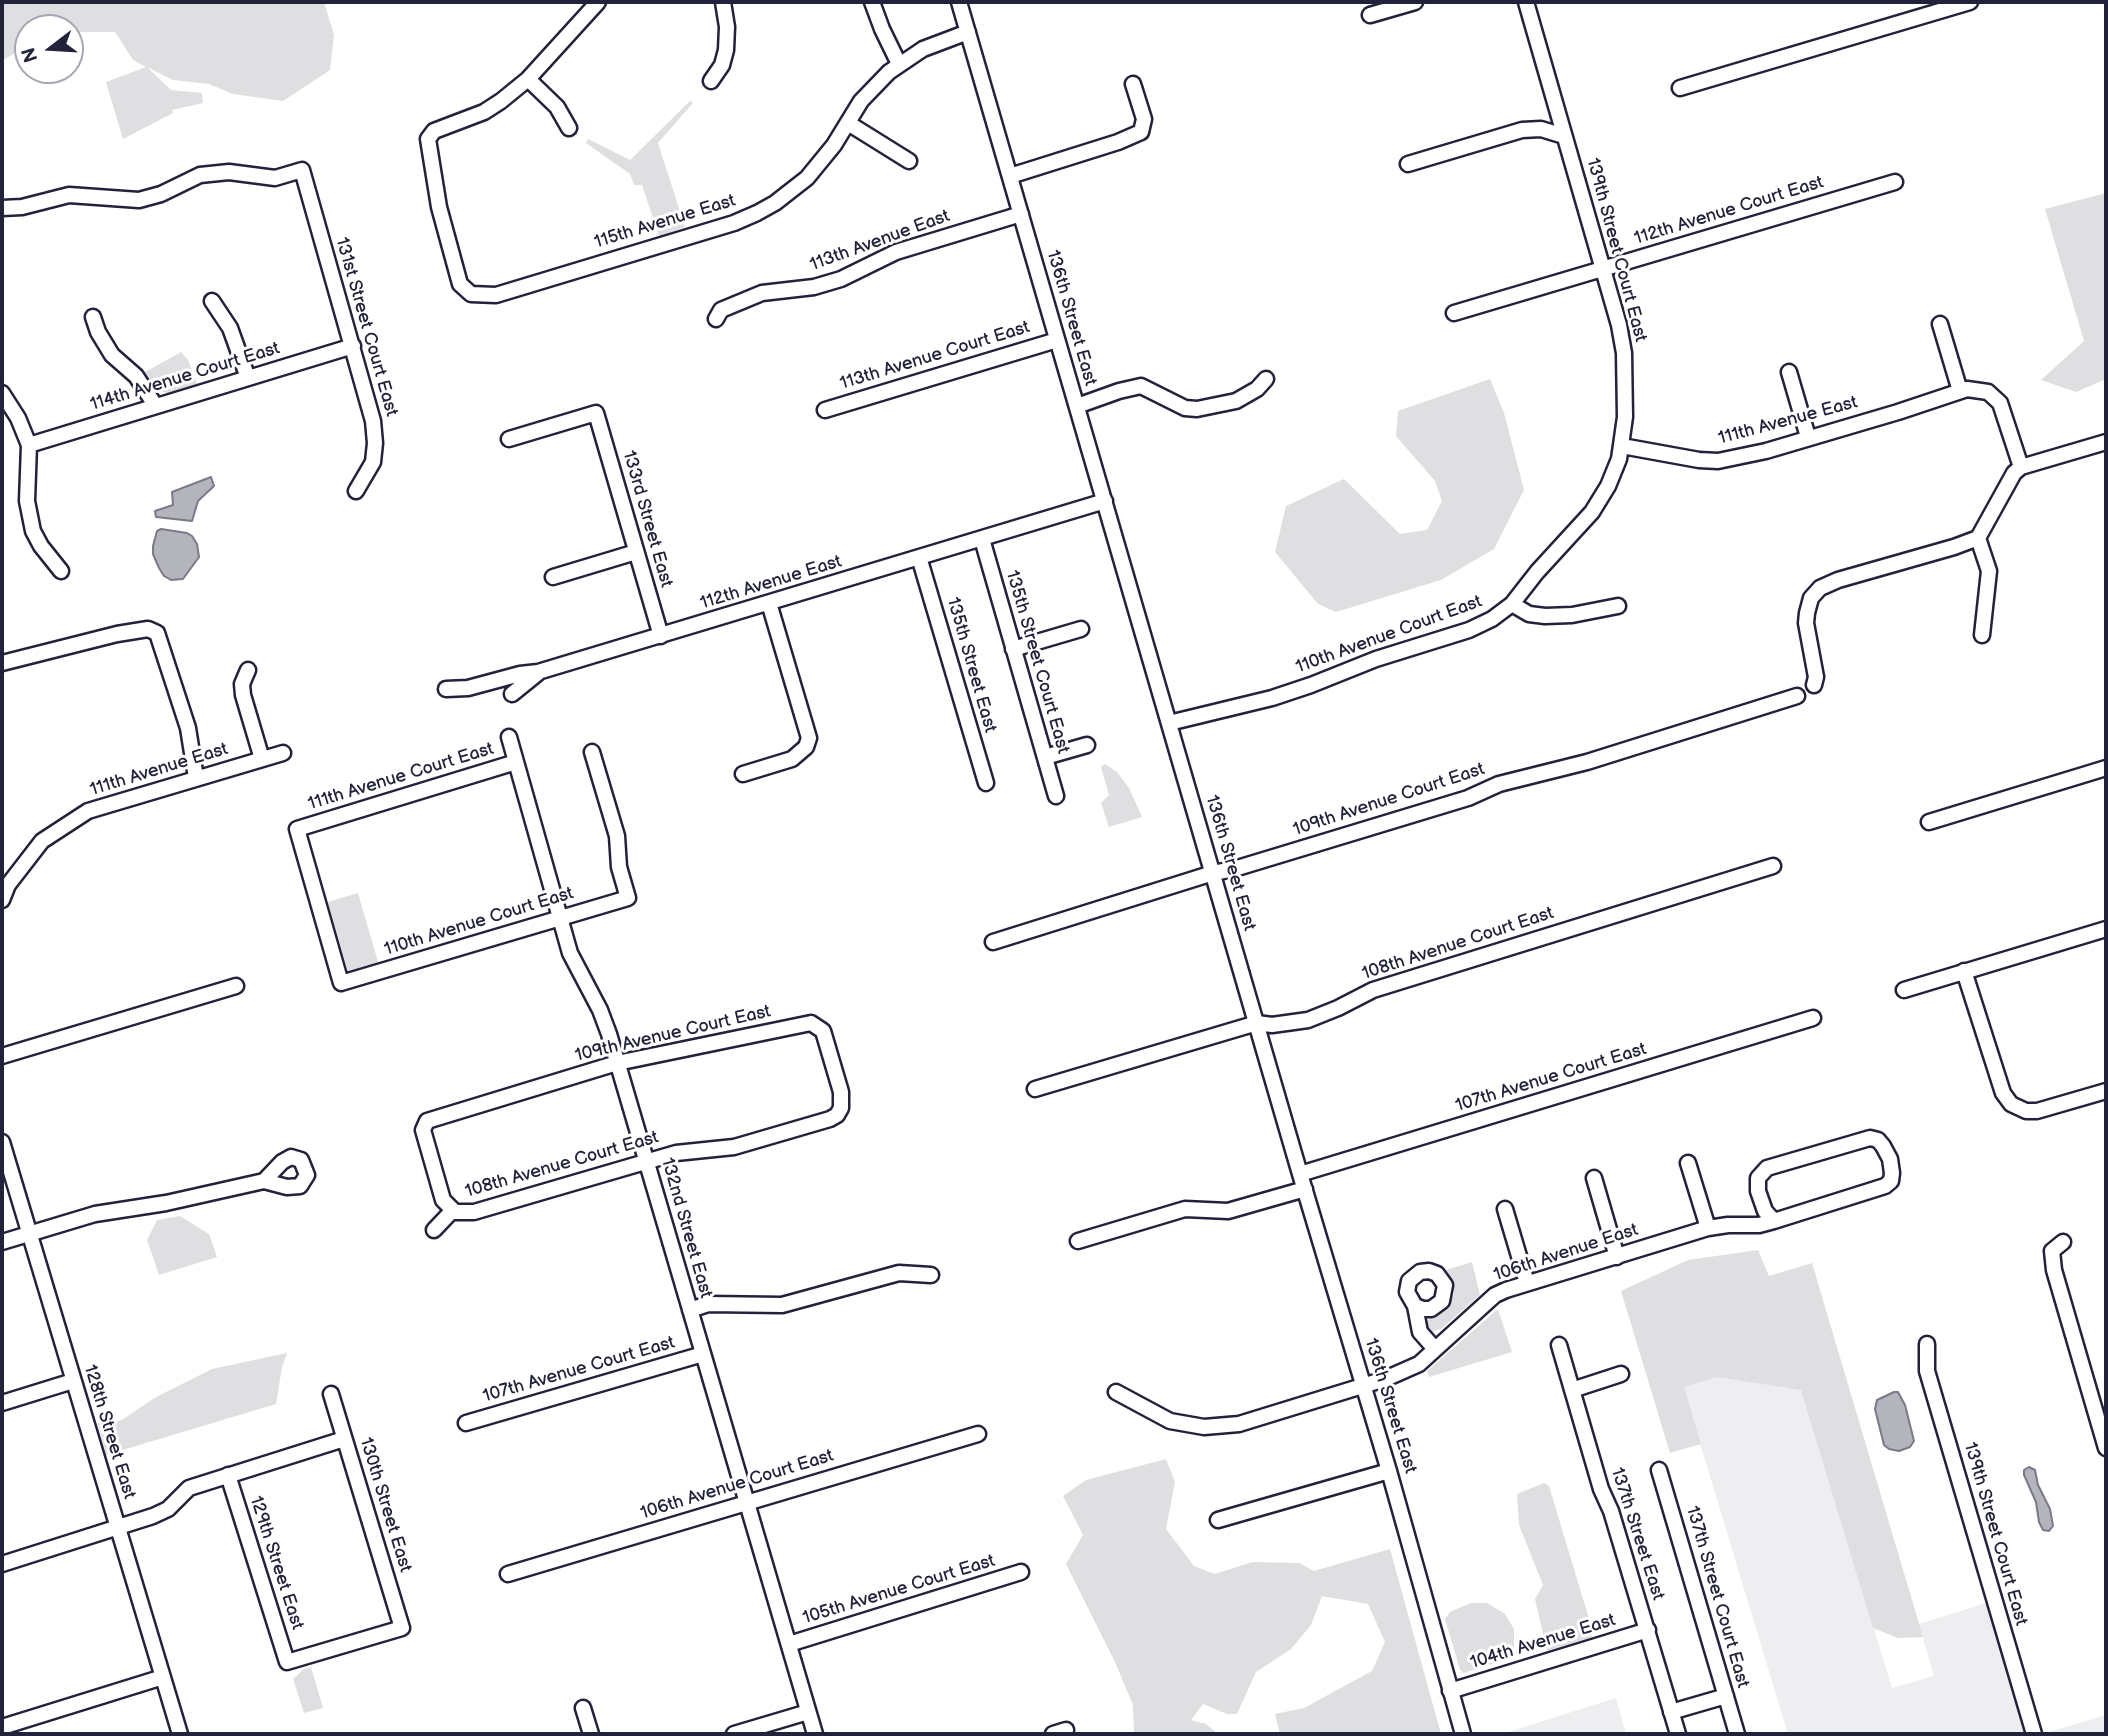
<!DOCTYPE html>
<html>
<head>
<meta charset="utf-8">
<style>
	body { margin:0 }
	#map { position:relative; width:2108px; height:1736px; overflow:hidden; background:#fff; font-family:"Balsamiq Sans",sans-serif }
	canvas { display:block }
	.frame { position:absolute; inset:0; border:4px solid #22223b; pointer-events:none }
	.north { position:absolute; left:14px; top:14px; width:70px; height:70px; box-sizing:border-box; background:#fff; border:2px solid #a7a7b1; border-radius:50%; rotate:253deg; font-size:19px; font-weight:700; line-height:28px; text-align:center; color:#22223b }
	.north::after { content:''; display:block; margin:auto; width:24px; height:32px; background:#22223b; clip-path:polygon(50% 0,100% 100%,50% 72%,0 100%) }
</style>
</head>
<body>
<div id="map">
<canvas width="2108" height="1736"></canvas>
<div class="frame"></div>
<div class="north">N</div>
</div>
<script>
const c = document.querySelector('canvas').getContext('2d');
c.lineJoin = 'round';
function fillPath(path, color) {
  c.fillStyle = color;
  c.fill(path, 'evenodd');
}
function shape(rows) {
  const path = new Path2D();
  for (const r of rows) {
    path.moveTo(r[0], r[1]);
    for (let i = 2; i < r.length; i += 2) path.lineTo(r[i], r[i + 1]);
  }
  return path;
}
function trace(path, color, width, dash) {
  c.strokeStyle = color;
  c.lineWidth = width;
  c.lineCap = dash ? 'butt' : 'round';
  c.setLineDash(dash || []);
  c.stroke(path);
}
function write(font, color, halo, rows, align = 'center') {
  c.font = font + ' "Balsamiq Sans",sans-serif';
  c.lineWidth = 6;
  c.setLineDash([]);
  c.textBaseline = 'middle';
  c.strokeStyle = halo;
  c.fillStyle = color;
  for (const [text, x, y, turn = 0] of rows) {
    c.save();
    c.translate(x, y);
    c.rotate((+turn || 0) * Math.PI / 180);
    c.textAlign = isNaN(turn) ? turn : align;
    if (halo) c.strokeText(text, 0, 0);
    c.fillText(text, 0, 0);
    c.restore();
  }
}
const built = shape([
	[1791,1355,1892,1688,1934,1676,1919,1624,1986,1603,2026,1734,1780,1734,1787,1731,1683,1387],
	[1616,1698,1626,1734,1502,1734],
	[2106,1715,2106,1734,2042,1734]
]);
const green = shape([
	[2,2,324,2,334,35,330,70,283,101,233,94,209,84,173,80,147,67,171,90,202,93,203,103,172,110,173,113,123,139,106,82,146,67,133,60,115,32,70,32,70,28,28,28,28,45,2,61],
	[690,101,693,103,658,143,685,227,659,236,642,185,634,185,630,174,586,143,588,139,630,160],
	[2106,193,2106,379,2076,392,2041,380,2084,341,2045,209],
	[181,352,188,360,197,384,168,393,159,391,145,372],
	[1490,379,1504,413,1524,490,1494,549,1441,580,1336,612,1318,604,1275,552,1286,506,1344,479,1400,534,1427,530,1442,501,1435,481,1396,436,1398,411],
	[1105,764,1117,772,1129,788,1142,817,1109,827,1101,803,1109,795,1101,767],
	[358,893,378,962,348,971,328,902],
	[180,1216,209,1234,217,1257,159,1275,147,1240,157,1220],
	[1758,1250,1769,1276,1812,1263,1923,1637,1898,1638,1873,1628,1801,1390,1717,1377,1684,1387,1701,1444,1670,1453,1621,1291,1688,1260],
	[1472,1262,1480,1295,1441,1329,1432,1332,1426,1326,1428,1320,1447,1309,1454,1295,1453,1283,1446,1270],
	[1498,1309,1512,1352,1429,1377,1427,1371],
	[287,1353,282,1367,276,1404,106,1455,98,1423,110,1424,122,1420,156,1397,212,1369],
	[1166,1459,1175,1482,1166,1529,1194,1566,1215,1574,1252,1562,1299,1563,1314,1571,1390,1549,1441,1734,1280,1734,1275,1714,1304,1708,1372,1671,1385,1642,1368,1604,1322,1596,1311,1625,1291,1649,1256,1672,1237,1714,1227,1714,1203,1704,1191,1720,1206,1724,1218,1734,1134,1734,1133,1705,1115,1662,1066,1564,1083,1535,1063,1496,1086,1480],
	[1544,1483,1549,1486,1593,1632,1592,1637,1547,1651,1535,1599,1543,1585,1519,1525,1517,1494],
	[1471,1603,1487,1603,1505,1614,1514,1629,1514,1648,1510,1658,1464,1673,1460,1670,1445,1619,1450,1612],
	[311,1667,323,1708,304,1713,293,1679,304,1669]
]);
const water = shape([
	[211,477,214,486,198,501,192,521,156,517,155,511,173,505,172,492,211,477],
	[161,529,187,533,192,536,197,544,199,557,183,579,171,580,164,576,159,568,153,554,153,546,157,531,161,529],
	[1894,1392,1898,1392,1905,1405,1914,1441,1910,1447,1899,1451,1889,1449,1884,1445,1875,1409,1877,1400,1894,1392],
	[2029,1467,2035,1470,2038,1485,2050,1509,2053,1526,2049,1531,2043,1530,2039,1522,2036,1502,2024,1475,2024,1470,2029,1467]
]);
const minor = shape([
	[598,2,528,79,501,101,484,112,434,131,428,139,439,207,460,284,471,294,496,295,734,223,757,213,775,203,807,178,834,145,861,101,889,72,923,49,968,32],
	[872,2,882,29,899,64],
	[959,2,1300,1174,1389,1471,1463,1734],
	[1370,15,1415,2],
	[528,79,557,107,569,128],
	[711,81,722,65,726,50,727,27,723,2],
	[1680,88,1970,2],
	[848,123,909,161],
	[1408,164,1522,130,1541,129,1564,136],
	[1010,176,1118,142,1141,132,1144,119,1133,84],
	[2,208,22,207,69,195,139,200,161,194,200,175,229,172,275,178,302,170,373,421,375,443,373,462,356,491],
	[212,301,230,328,248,378],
	[1454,313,1895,182],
	[93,317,98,332,112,355,136,376,155,405],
	[716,319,721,310,762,293,814,287,841,279,896,252,1021,214],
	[1940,324,1960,391],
	[1789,372,1808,437],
	[2,393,18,418,29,445,27,501,33,531,41,546,61,571],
	[1077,406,1119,391,1141,386,1185,408,1197,409,1236,401,1257,389,1266,379],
	[825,410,1057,340],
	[509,439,596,413,661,636],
	[29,445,353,346],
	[1622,446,1699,460,1718,461,1766,451,1898,412,1967,389,1988,392,2000,403,2021,467,2014,473,1978,538,1989,571,1982,635],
	[2021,467,2106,442],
	[982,539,1056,796],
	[919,557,986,783],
	[553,577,636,552],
	[1512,604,1529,614,1545,616,1572,615,1618,606],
	[1013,649,1081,629],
	[2,663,117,634,148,629,157,633,188,728,196,778],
	[248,670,242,684,243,695,262,759],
	[1814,685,1816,677,1806,623,1807,613,1811,598,1820,588,1838,580,1954,547,1978,538],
	[446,689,468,688,520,674,538,672,1105,501],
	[512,694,538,673],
	[1169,723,1272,698,1311,685,1376,659,1469,630,1492,619,1512,604,1537,572,1592,512,1608,486,1619,459,1625,417,1624,353,1619,325,1526,2],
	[509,737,570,953,600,1010,609,1034,815,1734],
	[1045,757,1087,745],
	[516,762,297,829,341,983,628,898,619,867,617,836,592,752],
	[743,774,792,759,806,747,809,738,769,603],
	[1929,822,2106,768],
	[2,900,8,885,42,841,88,811,283,753],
	[993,942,1213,873,1234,869,1468,798,1499,784,1587,762,1797,696],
	[1964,971,2003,1093,2011,1104,2026,1111,2037,1111,2106,1091],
	[1904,990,2106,929],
	[811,1023,823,1031,841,1092,841,1108,837,1115,830,1119,734,1147,676,1153,474,1212,455,1212,443,1200,423,1130,427,1121,617,1063,811,1023],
	[2,1056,236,986],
	[1035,1089,1257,1023,1272,1025,1308,1020,1338,1008,1373,990,1773,866],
	[2,1142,180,1734],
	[1688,1163,1708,1228],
	[1300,1174,1813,1018],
	[1594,1178,1617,1257],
	[1505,1209,1527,1283],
	[434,1230,453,1210],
	[1078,1241,1185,1209,1228,1211,1305,1189],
	[2,1242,95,1214,166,1203,264,1181,282,1162,291,1157,301,1160,307,1175,300,1186,287,1187,264,1181],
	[2063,1242,2052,1251,2054,1270,2106,1448],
	[1415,1306,1407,1292,1409,1281,1420,1272,1429,1271,1437,1274,1445,1285,1442,1301,1431,1309,1423,1309,1415,1306,1420,1332,1435,1349],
	[690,1310,708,1304,782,1305,899,1273,931,1275],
	[1927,1344,1927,1371,2034,1734],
	[1559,1345,1601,1489,1611,1511,1678,1734],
	[1572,1390,1621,1374],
	[1116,1392,1170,1421,1204,1427,1239,1424,1385,1379,1419,1364,1495,1295,1506,1290,1708,1228,1728,1225,1759,1225,1774,1221,1885,1186,1891,1181,1892,1173,1890,1159,1883,1146,1878,1140,1870,1138,1767,1168,1758,1178,1758,1191,1765,1211,1774,1221],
	[2,1403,73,1381],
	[466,1423,703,1354],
	[1659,1470,1737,1734],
	[228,1475,287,1662,402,1628,331,1394],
	[1218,1520,1389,1471],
	[2,1564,153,1516,168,1509,189,1488,344,1439],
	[508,1574,978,1434],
	[789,1644,1021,1572],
	[1450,1691,1648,1630],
	[583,1708,591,1734],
	[1671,1712,1726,1696],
	[2,1727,163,1677],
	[734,1734,808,1712],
	[1053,1734,1066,1730]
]);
const streetNames = [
	["112th Avenue Court East",1729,211,-17],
	["115th Avenue East",665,222,-17],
	["113th Avenue East",880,241,-20],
	["139th Street Court East",1616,250,75],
	["136th Street East",1071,318,74],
	["131st Street Court East",366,327,74],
	["113th Avenue Court East",935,356,-17],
	["114th Avenue Court East",185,377,-17],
	["111th Avenue East",1788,421,-15],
	["133rd Street East",647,519,74],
	["112th Avenue East",771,583,-17],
	["110th Avenue Court East",1389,635,-20],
	["135th Street Court East",1037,662,74],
	["135th Street East",971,665,74],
	["111th Avenue East",159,770,-17],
	["111th Avenue Court East",401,777,-17],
	["109th Avenue Court East",1389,800,-18],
	["136th Street East",1230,863,74],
	["110th Avenue Court East",479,922,-17],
	["108th Avenue Court East",1458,944,-18],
	["109th Avenue Court East",673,1034,-13],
	["107th Avenue Court East",1551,1078,-17],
	["108th Avenue Court East",562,1165,-16],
	["132nd Street East",686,1228,74],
	["106th Avenue East",1566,1253,-18],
	["107th Avenue Court East",579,1370,-16],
	["136th Street East",1390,1406,73],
	["128th Street East",109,1432,73],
	["106th Avenue Court East",737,1485,-17],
	["130th Street East",385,1505,73],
	["137th Street East",1637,1534,72],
	["139th Street Court East",1995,1534,74],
	["129th Street East",276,1563,72],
	["105th Avenue Court East",899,1590,-17],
	["137th Street Court East",1717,1597,74],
	["104th Avenue East",1543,1642,-17]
];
fillPath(built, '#eeeef1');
fillPath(green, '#dfdfe2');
fillPath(water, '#b4b4bc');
trace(water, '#7a7a88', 2);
trace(minor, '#22223b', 19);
trace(minor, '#fff', 14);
write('18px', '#22223b', '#fff', streetNames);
</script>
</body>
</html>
